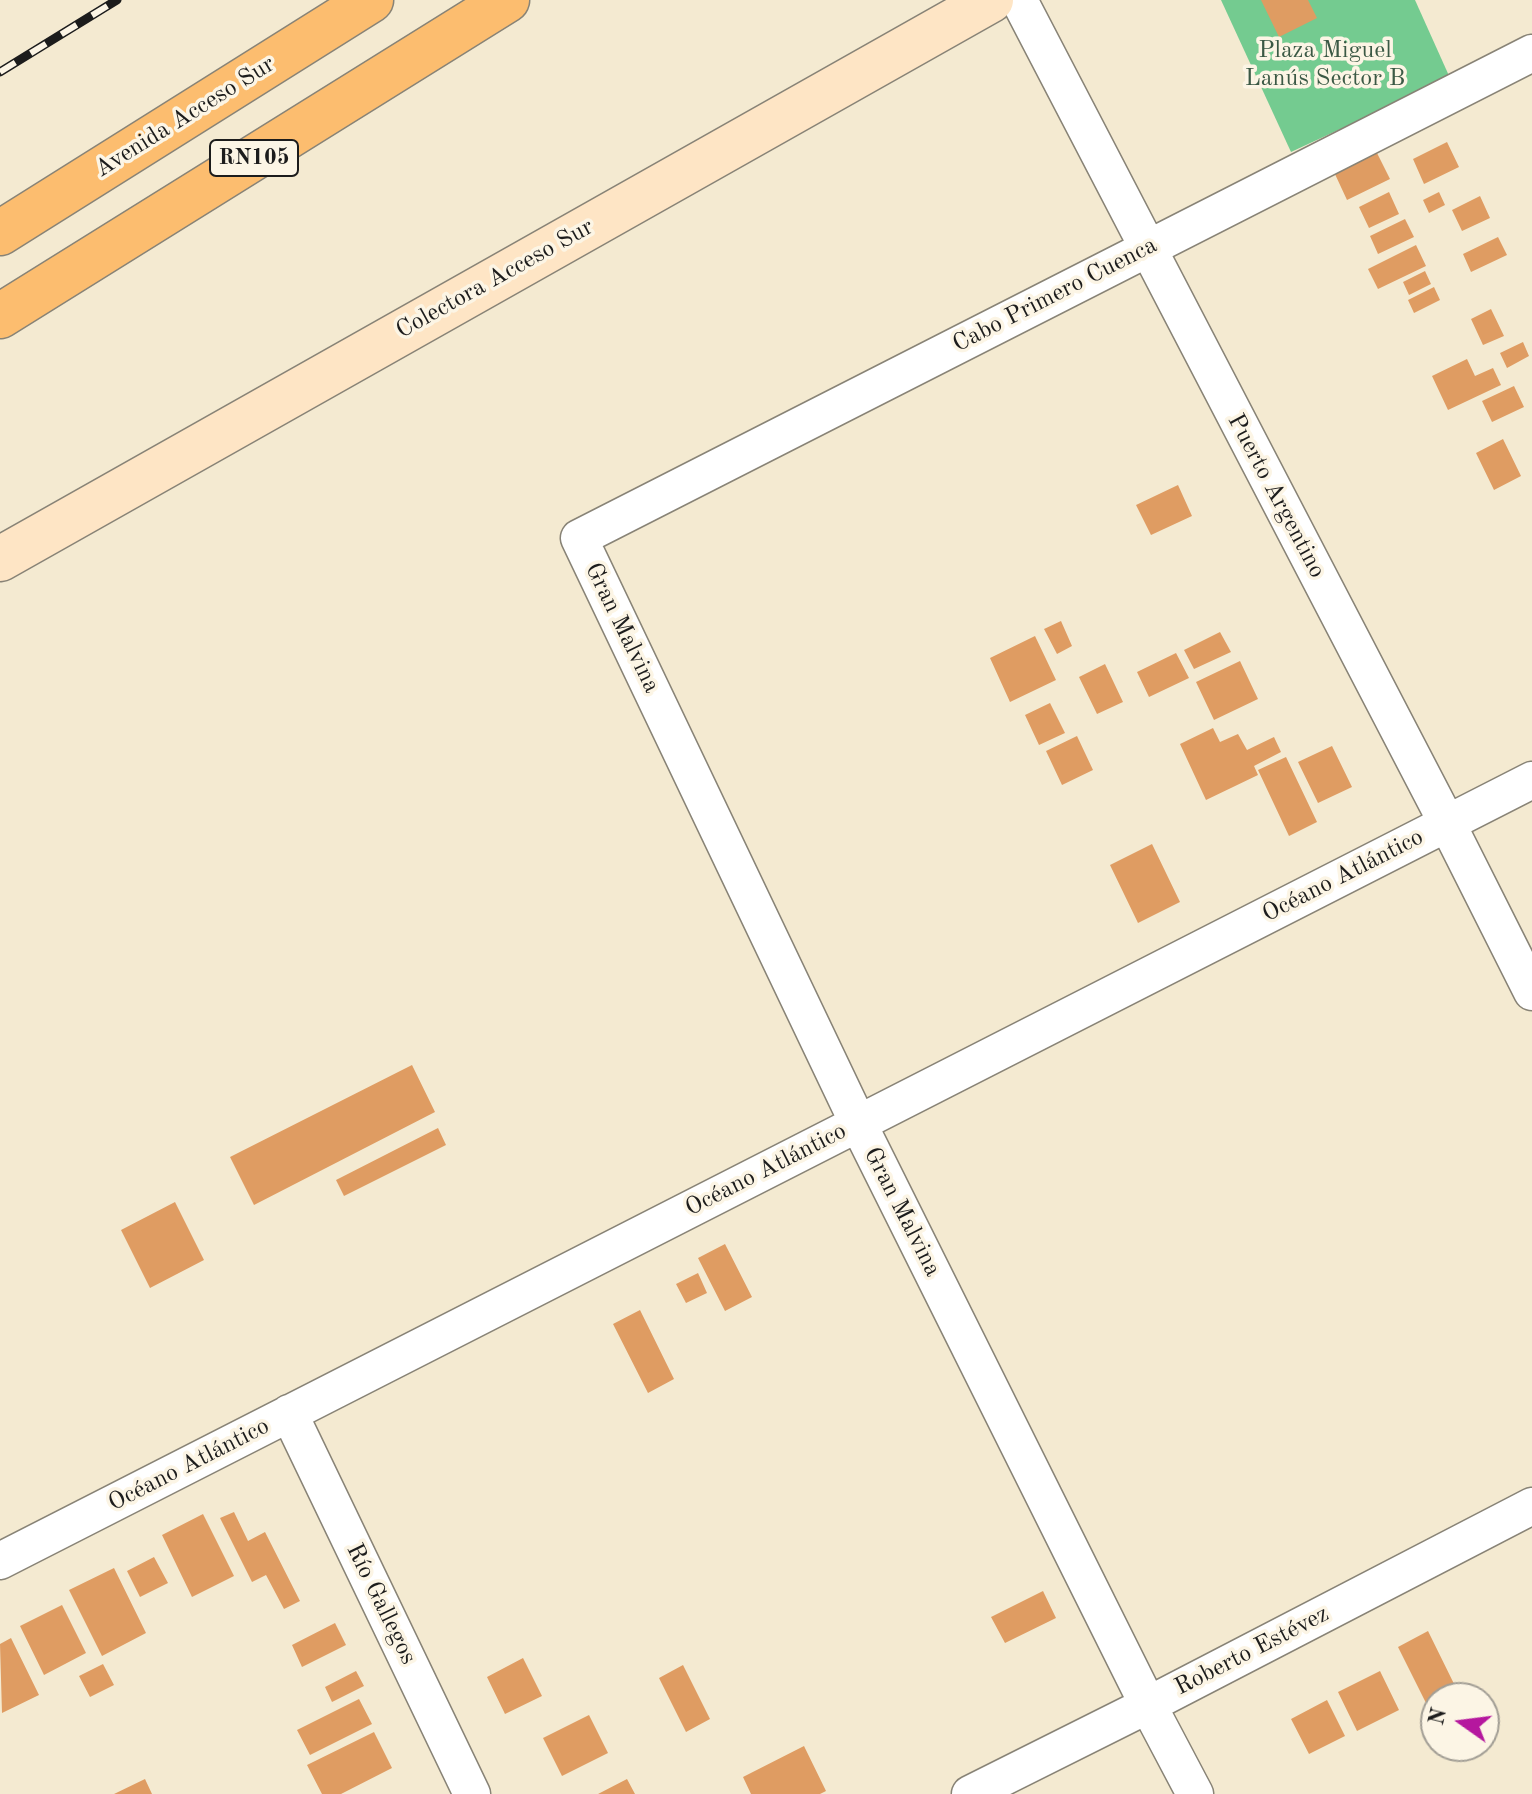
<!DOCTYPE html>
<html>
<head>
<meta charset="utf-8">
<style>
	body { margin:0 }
	#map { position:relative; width:1532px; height:1794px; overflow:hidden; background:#f4ead1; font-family:"Old Standard TT",serif }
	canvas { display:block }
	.north { position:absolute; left:1420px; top:1682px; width:80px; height:80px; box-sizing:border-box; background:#fcf5e5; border:2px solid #a29e95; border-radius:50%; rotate:284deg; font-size:22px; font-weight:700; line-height:32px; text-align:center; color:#1c1c1c }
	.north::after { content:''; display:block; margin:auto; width:28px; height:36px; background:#b5179e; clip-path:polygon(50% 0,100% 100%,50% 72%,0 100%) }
</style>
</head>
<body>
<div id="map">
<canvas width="1532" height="1794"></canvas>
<div class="north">N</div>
</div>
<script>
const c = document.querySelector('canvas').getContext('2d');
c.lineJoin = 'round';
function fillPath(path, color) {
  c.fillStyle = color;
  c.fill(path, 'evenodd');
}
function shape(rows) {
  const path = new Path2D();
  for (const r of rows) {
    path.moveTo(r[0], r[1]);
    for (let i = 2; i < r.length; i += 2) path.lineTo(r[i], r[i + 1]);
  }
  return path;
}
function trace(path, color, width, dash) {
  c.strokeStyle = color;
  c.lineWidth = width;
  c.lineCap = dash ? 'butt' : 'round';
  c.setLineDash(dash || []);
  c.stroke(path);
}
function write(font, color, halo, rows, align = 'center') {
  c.font = font + ' "Old Standard TT",serif';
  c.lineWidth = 7;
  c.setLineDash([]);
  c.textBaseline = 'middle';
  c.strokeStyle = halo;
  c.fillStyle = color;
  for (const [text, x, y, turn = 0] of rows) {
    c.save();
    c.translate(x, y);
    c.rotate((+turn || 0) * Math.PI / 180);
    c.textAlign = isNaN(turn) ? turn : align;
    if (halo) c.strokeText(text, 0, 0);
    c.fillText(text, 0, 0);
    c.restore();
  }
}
const green = shape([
	[1221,0,1415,0,1450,78,1291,152]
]);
const building = shape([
	[1261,0,1308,0,1317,18,1279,37],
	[1447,142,1459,167,1424,184,1413,159],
	[1376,151,1390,179,1347,200,1334,172],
	[1389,192,1399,214,1369,228,1359,207],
	[1439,192,1445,205,1429,213,1423,200],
	[1480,196,1490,218,1462,231,1452,210],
	[1405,219,1414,237,1378,254,1370,236],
	[1498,237,1507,255,1471,272,1463,254],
	[1416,245,1426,266,1378,289,1368,269],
	[1425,271,1431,284,1409,295,1403,282],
	[1434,287,1440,300,1414,313,1408,300],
	[1491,309,1504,336,1483,345,1471,319],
	[1523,342,1529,356,1507,368,1500,353],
	[1467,359,1475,376,1493,368,1501,385,1448,410,1432,376],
	[1514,386,1524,407,1492,422,1482,401],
	[1503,439,1521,476,1494,490,1476,453],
	[1178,485,1192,516,1151,535,1136,505],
	[1061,621,1072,646,1057,654,1044,629],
	[1220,632,1231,652,1194,669,1184,650],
	[1035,636,1056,680,1010,702,990,658],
	[1176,653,1189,678,1149,697,1137,672],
	[1240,661,1258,699,1214,720,1196,682],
	[1105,664,1123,702,1097,714,1079,677],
	[1050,703,1065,733,1039,745,1025,715],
	[1213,728,1220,742,1238,734,1247,750,1274,737,1281,752,1254,766,1258,775,1206,800,1180,744],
	[1077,736,1093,770,1062,785,1046,751],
	[1332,746,1352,787,1318,803,1298,762],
	[1286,757,1317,822,1289,836,1258,770],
	[1152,844,1180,902,1138,923,1110,865],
	[412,1065,435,1112,254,1205,230,1157],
	[438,1128,446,1145,344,1196,336,1180],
	[175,1202,204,1260,150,1288,121,1230],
	[725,1244,752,1297,725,1311,698,1258],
	[698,1273,707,1293,686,1303,676,1284],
	[640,1310,674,1379,648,1393,613,1324],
	[234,1512,248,1541,265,1532,300,1601,284,1609,266,1575,252,1582,220,1518],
	[203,1514,234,1576,192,1597,162,1535],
	[154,1557,168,1583,140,1597,127,1571],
	[114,1568,146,1633,102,1656,69,1590],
	[1043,1591,1056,1618,1005,1643,991,1617],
	[62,1605,86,1653,44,1675,20,1626],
	[335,1623,346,1645,302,1667,292,1645],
	[1428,1631,1459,1694,1451,1698,1436,1698,1436,1705,1429,1709,1398,1647],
	[11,1638,39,1695,2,1713,0,1644],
	[523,1658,542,1696,505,1714,487,1677],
	[103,1664,114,1685,90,1697,79,1676],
	[683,1665,710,1719,686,1732,659,1678],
	[356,1671,364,1686,332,1702,325,1687],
	[1380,1671,1399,1710,1357,1731,1338,1692],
	[359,1699,372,1724,310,1755,297,1730],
	[1327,1700,1345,1736,1309,1754,1291,1719],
	[589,1715,608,1753,562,1776,543,1738],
	[374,1732,392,1768,341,1794,322,1794,307,1765],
	[804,1746,826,1791,820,1794,751,1794,743,1777],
	[145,1779,152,1794,114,1794],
	[627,1779,635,1794,598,1794]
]);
const minor = shape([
	[1019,0,1447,823,1532,992],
	[289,1413,472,1794],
	[0,1561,1532,780],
	[970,1794,1148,1705,1532,1506],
	[1195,1794,1148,1705,858,1123,579,538,1532,53]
]);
const secondary = shape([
	[0,559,991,0]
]);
const trunk = shape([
	[0,233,371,0],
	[0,316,507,0]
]);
const rail = shape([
	[0,72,117,0]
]);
const shields = [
	[254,158,88]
];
const shieldNames = [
	["RN105",254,158]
];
const parkNames = [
	["Plaza Miguel",1325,51],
	["Lanús Sector B",1325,79]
];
const streetNames = [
	["Avenida Acceso Sur",185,117,-32],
	["Colectora Acceso Sur",495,279,-29],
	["Cabo Primero Cuenca",1055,295,-27],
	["Puerto Argentino",1276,496,62],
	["Gran Malvina",622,628,64],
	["Océano Atlántico",1343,876,-27],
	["Océano Atlántico",766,1170,-27],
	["Gran Malvina",902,1212,63],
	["Océano Atlántico",189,1465,-27],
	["Río Gallegos",381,1604,64],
	["Roberto Estévez",1252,1651,-27]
];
fillPath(green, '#74cb90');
fillPath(building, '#df9c62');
trace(minor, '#888376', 39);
trace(secondary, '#888376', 47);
trace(trunk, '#888376', 47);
trace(minor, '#fff', 36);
trace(secondary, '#fee5c5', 44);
trace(trunk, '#fcbd6f', 44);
trace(rail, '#1c1c1c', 9);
trace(rail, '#fcf5e5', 6, [18]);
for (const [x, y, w] of shields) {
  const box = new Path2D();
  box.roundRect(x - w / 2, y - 18, w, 36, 6);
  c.fillStyle = '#fcf5e5';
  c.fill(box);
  trace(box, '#1c1c1c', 2);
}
write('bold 22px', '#1c1c1c', null, shieldNames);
write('24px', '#3b5945', '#fcf5e5', parkNames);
write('24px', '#1c1c1c', '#fcf5e5', streetNames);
</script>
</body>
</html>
